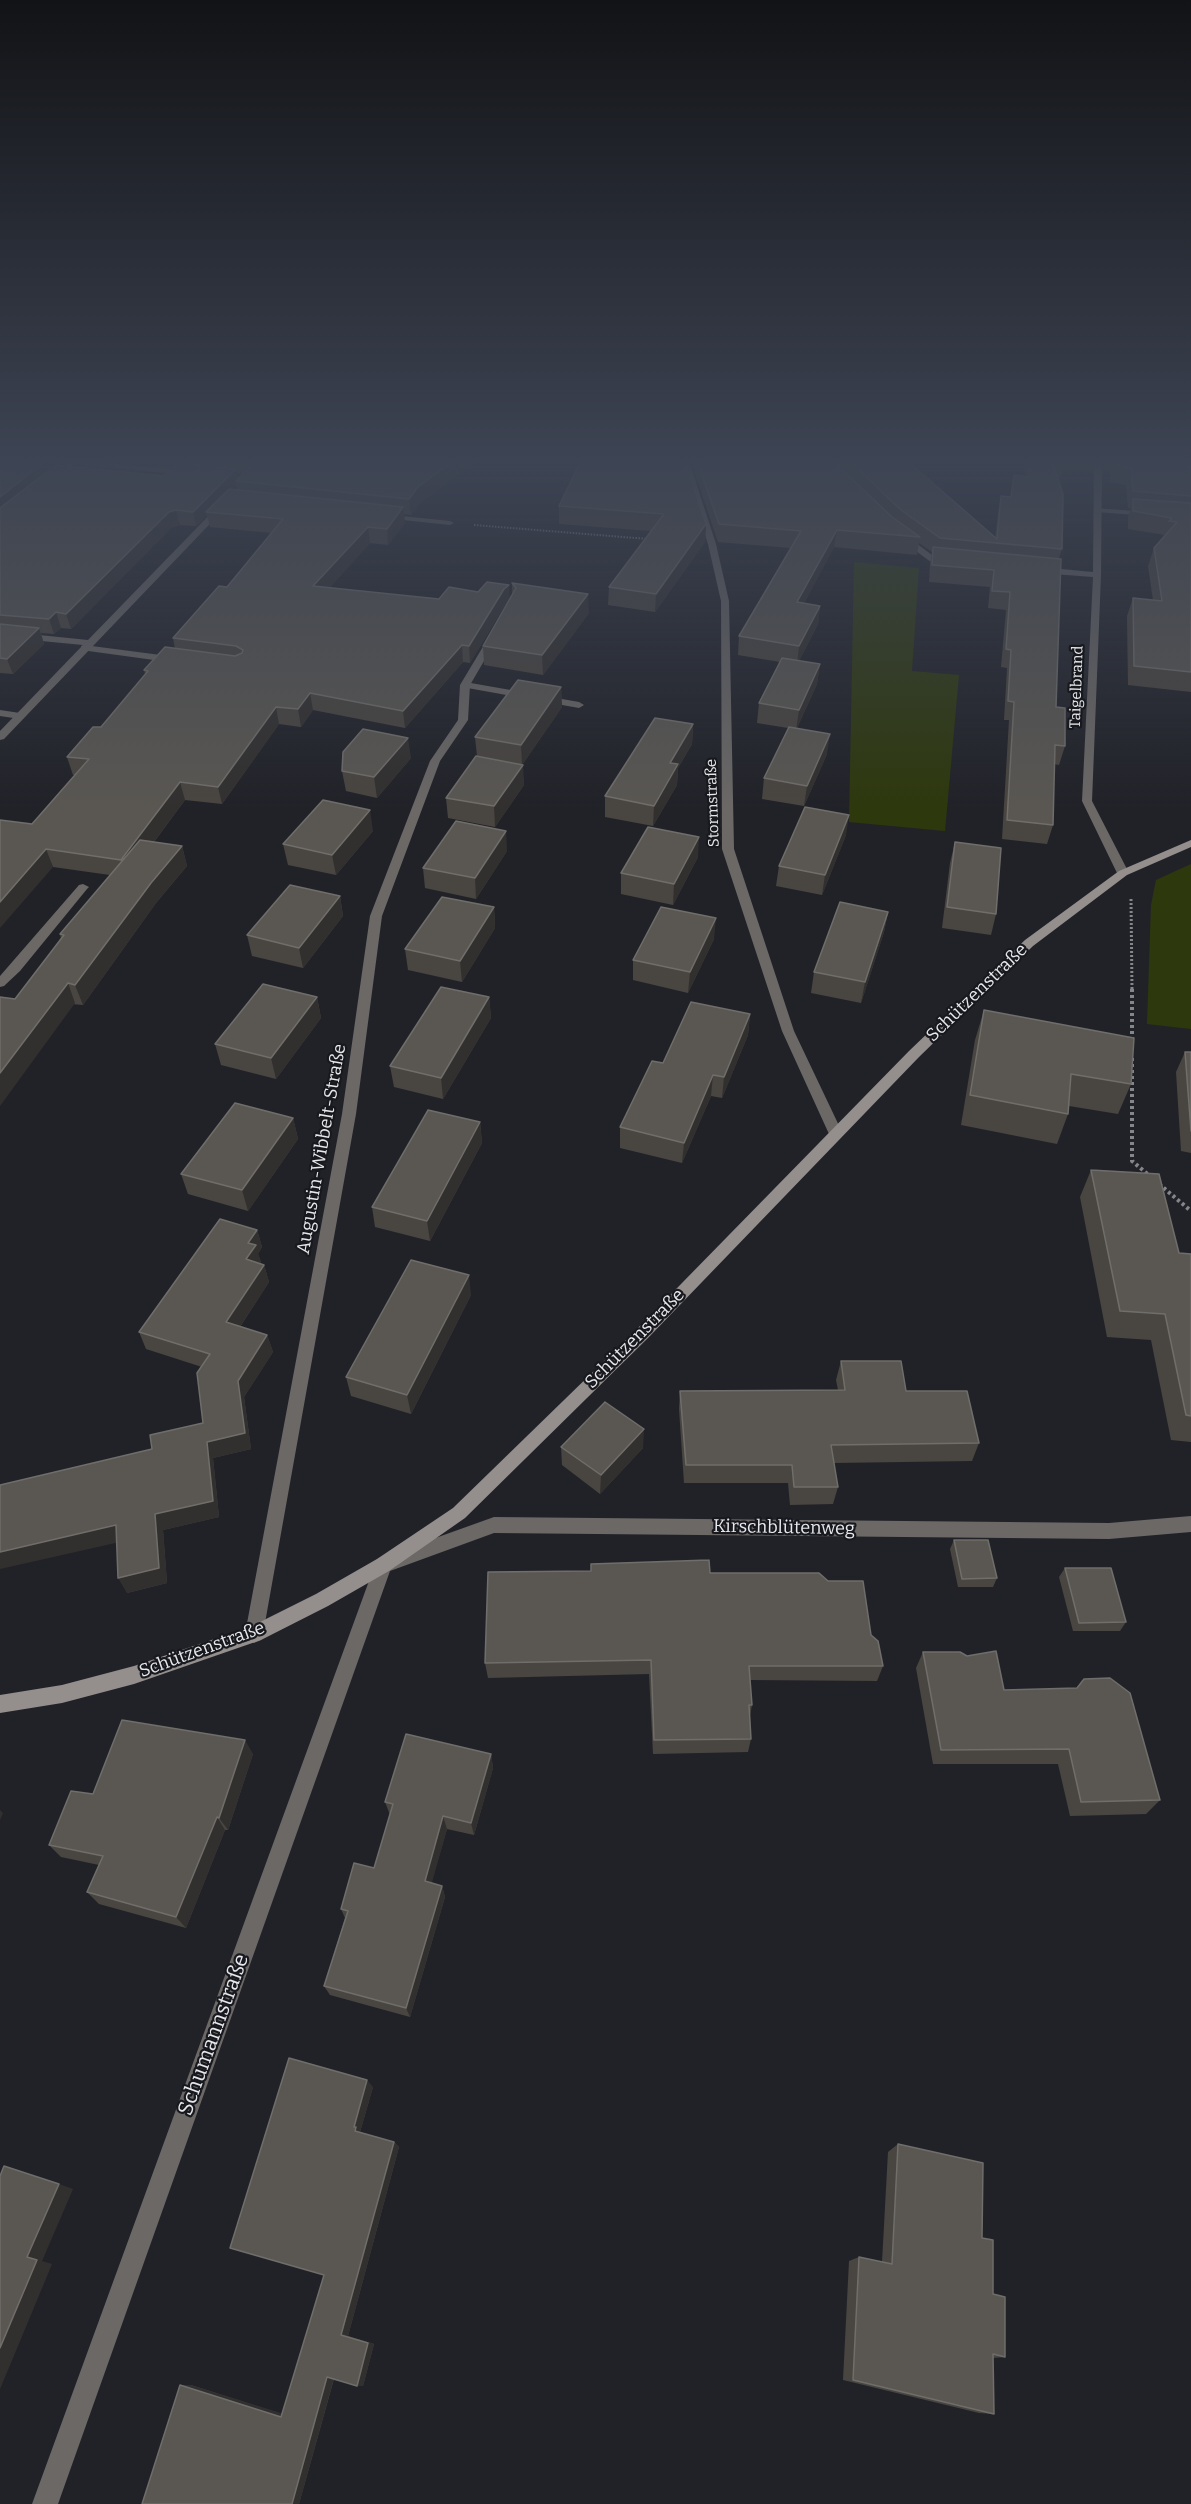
<!DOCTYPE html>
<html>
<head>
<meta charset="utf-8">
<style>
	body { margin:0 }
	canvas { display:block; background:#212228 }
</style>
</head>
<body>
<canvas width="1191" height="2504"></canvas>
<script>
const c = document.querySelector('canvas').getContext('2d');
c.lineJoin = 'round';
function fillPath(path, color) {
  c.fillStyle = color;
  c.fill(path, 'evenodd');
}
function shape(rows) {
  const path = new Path2D();
  for (const r of rows) {
    path.moveTo(r[0], r[1]);
    for (let i = 2; i < r.length; i += 2) path.lineTo(r[i], r[i + 1]);
  }
  return path;
}
function trace(path, color, width, dash) {
  c.strokeStyle = color;
  c.lineWidth = width;
  c.lineCap = dash ? 'butt' : 'round';
  c.setLineDash(dash || []);
  c.stroke(path);
}
function write(font, color, halo, rows, align = 'center') {
  c.font = font + ' Bitter,serif';
  c.lineWidth = 4.5;
  c.setLineDash([]);
  c.textBaseline = 'middle';
  c.strokeStyle = halo;
  c.fillStyle = color;
  for (const [text, x, y, turn = 0] of rows) {
    c.save();
    c.translate(x, y);
    c.rotate((+turn || 0) * Math.PI / 180);
    c.textAlign = isNaN(turn) ? turn : align;
    if (halo) c.strokeText(text, 0, 0);
    c.fillText(text, 0, 0);
    c.restore();
  }
}
const green = shape([
	[854,562,919,568,912,671,959,675,945,831,849,822],
	[1191,864,1191,1029,1147,1024,1151,905,1156,880]
]);
const pathFar2 = shape([
	[474,525,648,539]
]);
const pathFar1 = shape([
	[1131,899,1132,990]
]);
const path = shape([
	[1132,989,1132,1041],
	[1132,1058,1132,1161,1151,1177],
	[1159,1184,1191,1211]
]);
const lane = shape([
	[1094,508,1148,512,1152,514,1148,516,1097,512,1094,512,1094,508],
	[381,514,450,521,454,523,450,525,384,518,380,516,381,514],
	[84,645,176,657,181,660,176,663,81,650,81,646,84,645],
	[465,682,579,702,584,705,579,708,462,687,462,683,465,682],
	[0,710,20,713,25,716,20,719,0,716,0,710],
	[83,884,89,887,87,889,20,971,4,986,0,987,0,976,79,885,83,884]
]);
const street = shape([
	[30,458,59,458,187,471,191,473,187,475,75,464,52,481,49,481,49,477,66,464,30,458],
	[680,458,688,458,716,544,729,601,734,849,794,1031,843,1134,836,1139,829,1134,782,1031,722,849,721,601,708,544,680,458],
	[1094,458,1102,458,1101,575,1092,801,1129,873,1123,876,1117,873,1082,801,1093,577,1040,573,1036,570,1040,567,1093,572,1094,458],
	[220,504,227,506,4,739,0,740,0,731,83,645,0,637,0,631,88,640,220,504],
	[898,534,904,534,936,558,954,562,950,565,931,562,898,538,898,534],
	[490,635,498,637,470,685,468,720,440,761,382,916,356,1114,263,1634,261,1640,254,1643,247,1640,245,1634,342,1114,370,916,430,761,458,720,460,685,490,635],
	[1191,1516,1191,1532,1109,1539,494,1533,390,1571,58,2504,32,2504,377,1559,494,1517,1109,1523,1191,1516]
]);
const secondary = shape([
	[1191,840,1191,847,1127,875,1033,946,919,1057,648,1338,465,1518,389,1571,328,1606,261,1640,134,1684,62,1703,0,1713,0,1695,62,1685,134,1666,250,1627,316,1594,377,1559,453,1508,636,1330,909,1051,1025,940,1119,871,1191,840]
]);
const wall = shape([
	[0,458,35,463,44,474,163,476,189,464,188,458,481,458,420,503,411,515,404,514,405,523,388,545,370,543,329,588,439,599,510,599,512,594,512,583,589,613,543,675,484,665,483,646,508,603,505,605,470,663,463,662,405,728,313,710,301,727,279,724,222,804,185,800,154,842,182,846,187,866,156,903,83,1005,15,999,61,939,60,934,110,875,53,867,32,824,75,775,73,775,67,757,101,727,145,674,144,670,175,649,173,638,227,587,272,533,210,527,207,515,196,526,180,525,172,527,71,629,61,628,54,634,41,633,44,644,13,674,0,673],
	[236,473,243,473,237,479],
	[236,485,237,490,232,489],
	[582,458,706,524,705,542,655,612,608,605,609,587,651,531,559,524,559,506],
	[690,458,904,458,995,537,998,513,1001,496,1010,497,1014,475,1025,477,1024,458,1095,458,1092,470,1062,470,1060,478,1058,477,1062,549,1059,558,1056,707,1065,746,1059,765,1054,764,1053,825,1047,844,1002,839,1009,720,1004,720,1007,668,1001,667,1006,610,988,608,990,587,929,582,930,564,932,552,919,543,917,555,834,547,804,603,820,606,818,624,799,661,820,664,817,684,797,728,827,754,804,806,762,799,764,778,788,728,757,723,759,703,780,662,738,655,739,636,791,548,718,542],
	[1104,458,1191,458,1191,692,1128,685,1127,616,1133,598,1153,600,1148,566,1154,548,1165,535,1128,529,1128,517,1131,508,1128,508,1126,485,1110,482,1110,470,1104,470],
	[561,687,562,707,522,765,524,785,495,827,448,818,446,798,477,756,475,737],
	[693,724,692,744,678,768,677,785,653,826,605,817,605,796],
	[411,758,377,798,346,791,342,771],
	[373,831,336,875,288,865,283,844],
	[846,835,822,895,776,886,779,866],
	[955,842,996,914,991,935,942,928,950,863],
	[507,851,476,899,425,888,423,868],
	[698,857,673,905,621,894,621,873],
	[340,896,343,916,303,968,252,956,247,935],
	[494,907,495,928,462,982,408,970,405,949],
	[888,912,884,932,861,1003,811,993,814,972],
	[714,939,688,993,633,980,633,960],
	[317,997,321,1018,276,1079,221,1065,215,1044],
	[489,997,491,1018,443,1099,394,1087,390,1066],
	[984,1010,1131,1084,1118,1114,1069,1106,1068,1114,1057,1144,961,1125,975,1040],
	[750,1014,748,1035,722,1098,711,1096,682,1163,620,1148,620,1127,663,1063],
	[1185,1052,1191,1052,1191,1153,1181,1151,1176,1072],
	[293,1118,298,1139,248,1211,188,1194,181,1174],
	[480,1122,482,1143,430,1241,375,1227,372,1207],
	[1091,1170,1179,1253,1191,1254,1191,1442,1171,1440,1151,1340,1107,1337,1080,1197],
	[257,1230,262,1247,258,1254,261,1262,260,1263,264,1265,269,1282,240,1327,267,1335,273,1352,244,1397,251,1449,213,1458,219,1517,163,1530,167,1583,127,1593,117,1542,152,1449,203,1423,202,1367,146,1349,139,1332],
	[471,1295,411,1414,351,1396,346,1377],
	[841,1361,906,1391,979,1443,972,1461,834,1463,838,1487,833,1504,790,1505,788,1483,684,1483,679,1409,680,1391,838,1390,836,1380],
	[561,1447,643,1448,600,1494,562,1465],
	[954,1540,997,1578,993,1587,958,1587,950,1549],
	[1065,1568,1126,1622,1120,1631,1073,1631,1059,1577],
	[710,1573,871,1635,883,1666,877,1681,750,1680,752,1705,750,1716,751,1739,748,1752,653,1754,649,1674,488,1678,485,1663],
	[923,1652,1004,1690,1160,1800,1146,1814,1070,1816,1058,1764,933,1764,916,1668],
	[253,1754,228,1830,225,1830,186,1928,99,1904,87,1892,99,1865,61,1857,49,1845,93,1794],
	[491,1754,493,1768,474,1835,447,1829,431,1883,442,1886,445,1897,410,2017,330,1995,324,1986,345,1918,341,1909,374,1868,390,1815,385,1802],
	[373,2087,360,2132,394,2142,399,2147,348,2336,374,2344,363,2386,357,2386,334,2379,299,2504,142,2504,191,2385,282,2414,324,2275,230,2248],
	[898,2144,982,2238,1005,2357,993,2358,994,2414,979,2413,843,2380,849,2261,859,2257,882,2262,888,2152]
]);
const shadedWall = shape([
	[34,458,37,468,42,464,46,478,0,515,0,497,28,462],
	[243,458,262,458,246,474],
	[458,458,481,458,420,503,411,515,409,499,418,487],
	[236,469,238,481,236,481,236,485,210,512,206,512,207,515,196,526,193,512],
	[403,507,405,523,388,545,387,529],
	[176,510,180,525,172,527,71,629,66,614,169,512],
	[706,524,705,542,655,612,656,594],
	[368,527,370,543,316,603,313,586],
	[837,530,834,547,795,621,797,602],
	[509,585,510,601,505,605,470,663,469,646,504,589],
	[588,594,589,613,543,675,542,655],
	[820,606,818,624,797,665,799,646],
	[56,612,61,628,54,634,49,619],
	[39,628,44,644,13,674,7,659],
	[462,645,463,662,405,728,403,711],
	[820,664,817,684,796,730,799,710],
	[561,687,562,707,522,765,521,745],
	[310,693,313,710,301,727,298,709],
	[276,707,279,724,222,804,218,787],
	[693,724,692,744,678,768,677,785,653,826,654,806,670,763],
	[830,734,827,754,804,806,807,786],
	[408,738,411,758,377,798,374,777],
	[523,765,524,785,495,827,494,806],
	[180,782,185,800,127,878,121,860],
	[370,810,373,831,336,875,332,855],
	[849,815,846,835,822,895,825,875],
	[506,831,507,851,476,899,475,878],
	[699,837,698,857,673,905,674,884],
	[182,846,187,866,156,903,83,1005,75,985,151,883],
	[46,849,53,867,0,928,0,902],
	[340,896,343,916,303,968,299,948],
	[494,907,495,928,462,982,460,961],
	[888,912,884,932,861,1003,865,982],
	[716,918,714,939,688,993,690,972],
	[68,983,75,1003,0,1106,0,1073],
	[317,997,321,1018,276,1079,271,1058],
	[489,997,491,1018,443,1099,441,1078],
	[750,1014,748,1035,722,1098,724,1077],
	[713,1075,711,1096,682,1163,684,1143],
	[293,1118,298,1139,248,1211,242,1190],
	[480,1122,482,1143,430,1241,427,1221],
	[257,1230,262,1247,258,1254,261,1262,251,1276,246,1259,248,1243],
	[264,1265,269,1282,232,1339,226,1322],
	[469,1275,471,1295,411,1414,407,1395],
	[267,1335,273,1352,244,1397,251,1449,213,1458,219,1517,163,1530,167,1583,127,1593,118,1578,155,1514,207,1442,238,1381],
	[644,1429,643,1448,600,1494,601,1475],
	[116,1525,124,1541,0,1569,0,1552],
	[245,1740,253,1754,228,1830,219,1818],
	[491,1754,493,1768,474,1835,471,1823],
	[0,1810,3,1813,0,1820],
	[443,1816,447,1829,429,1893,425,1881],
	[217,1817,225,1830,186,1928,176,1917],
	[442,1886,445,1897,410,2017,406,2008],
	[367,2080,373,2087,360,2132,362,2133,355,2131,354,2127],
	[394,2142,399,2147,348,2336,374,2344,363,2386,357,2386,341,2335],
	[59,2184,73,2189,42,2261,52,2264,0,2389,0,2348,27,2257],
	[327,2377,334,2378,299,2504,292,2504],
	[180,2385,191,2385,290,2416,281,2417]
]);
const building = shape([
	[0,458,34,458,28,462,42,464,0,497,0,458],
	[258,458,458,458,418,487,409,499,236,481,258,458],
	[582,458,684,458,706,524,656,594,609,587,664,514,559,506,582,458],
	[696,458,830,458,892,517,920,537,837,530,797,602,820,606,799,646,739,636,801,531,719,524,696,458],
	[846,458,904,458,997,539,1001,496,1011,497,1014,475,1029,477,1029,458,1051,458,1063,494,1062,549,940,538,901,510,846,458],
	[1052,458,1065,458,1065,461,1052,458],
	[1114,458,1191,458,1191,496,1133,491,1131,468,1115,465,1114,458],
	[178,463,236,469,193,512,176,510,169,512,66,614,56,612,49,619,0,615,0,508,56,465,163,476,178,463],
	[229,489,403,507,387,529,368,527,313,586,439,599,449,587,478,592,487,582,509,585,504,589,469,646,462,645,403,711,310,693,298,709,276,707,218,787,180,782,121,860,46,849,0,902,0,820,32,824,89,759,67,757,93,727,101,727,148,671,144,670,165,647,235,656,242,653,243,650,236,646,173,638,219,586,227,587,283,519,206,512,229,489],
	[1133,499,1191,503,1191,672,1134,666,1133,598,1162,601,1154,548,1177,522,1169,521,1172,518,1133,511,1133,499],
	[933,547,1061,559,1056,707,1065,708,1065,746,1055,745,1053,825,1007,820,1014,702,1008,701,1011,650,1006,649,1010,592,992,591,994,570,932,565,933,547],
	[512,583,588,594,542,655,483,646,516,588,512,583],
	[0,624,39,628,7,659,0,658,0,624],
	[782,658,820,664,799,710,759,703,782,658],
	[518,680,561,687,521,745,475,737,518,680],
	[655,718,693,724,670,763,678,764,654,806,605,796,655,718],
	[789,727,830,734,807,786,764,778,789,727],
	[363,729,408,738,374,777,342,771,343,752,363,729],
	[476,756,523,765,494,806,446,798,476,756],
	[323,800,370,810,332,855,283,844,323,800],
	[805,807,849,815,825,875,779,866,805,807],
	[456,821,506,831,475,878,423,868,456,821],
	[648,827,699,837,674,884,621,873,648,827],
	[140,840,182,846,151,883,75,985,68,983,0,1073,0,997,15,999,64,935,60,934,140,840],
	[955,842,1001,848,996,914,947,907,955,842],
	[290,885,340,896,299,948,247,935,290,885],
	[442,897,494,907,460,961,405,949,442,897],
	[840,902,888,912,865,982,814,972,840,902],
	[661,907,716,918,690,972,633,960,661,907],
	[263,984,317,997,271,1058,215,1044,263,984],
	[441,987,489,997,441,1078,390,1066,441,987],
	[691,1002,750,1014,724,1077,713,1075,684,1143,620,1127,652,1061,663,1063,691,1002],
	[984,1010,1134,1038,1131,1084,1071,1074,1068,1114,970,1095,984,1010],
	[1185,1052,1191,1052,1191,1131,1185,1052],
	[235,1103,293,1118,242,1190,181,1174,235,1103],
	[428,1110,480,1122,427,1221,372,1207,428,1110],
	[1091,1170,1159,1174,1179,1253,1191,1254,1191,1416,1186,1415,1165,1314,1120,1311,1091,1170],
	[220,1219,257,1230,248,1243,256,1245,246,1259,264,1265,226,1322,267,1335,238,1381,245,1433,207,1442,213,1501,155,1514,159,1568,118,1578,116,1525,0,1552,0,1485,152,1449,150,1435,203,1423,197,1373,210,1354,139,1332,220,1219],
	[411,1260,469,1275,407,1395,346,1377,411,1260],
	[841,1361,901,1361,906,1391,967,1391,979,1443,831,1445,838,1487,794,1487,792,1465,686,1465,680,1391,845,1390,841,1361],
	[605,1402,644,1429,601,1475,561,1447,605,1402],
	[954,1540,988,1540,997,1578,962,1579,954,1540],
	[709,1560,710,1573,819,1573,828,1581,863,1581,871,1635,878,1641,883,1666,749,1666,752,1705,749,1705,751,1739,654,1740,651,1660,485,1663,488,1572,591,1571,591,1564,709,1560],
	[1065,1568,1111,1568,1126,1622,1079,1623,1065,1568],
	[996,1651,1004,1690,1077,1688,1084,1679,1110,1678,1130,1693,1160,1800,1081,1802,1069,1749,941,1750,923,1652,960,1652,967,1656,996,1651],
	[122,1720,245,1740,219,1818,217,1817,176,1917,87,1892,103,1856,49,1845,71,1791,93,1794,122,1720],
	[406,1734,491,1754,471,1823,443,1816,425,1881,442,1886,406,2008,324,1986,348,1911,341,1909,354,1863,374,1868,393,1804,385,1802,406,1734],
	[289,2058,367,2080,354,2127,356,2127,355,2131,394,2142,341,2335,368,2343,357,2386,327,2377,292,2504,142,2504,180,2385,281,2417,324,2275,230,2248,289,2058],
	[898,2144,983,2163,982,2238,993,2240,993,2294,1005,2297,1005,2357,993,2354,994,2414,853,2380,859,2257,892,2264,898,2144],
	[4,2166,59,2184,27,2257,37,2260,0,2348,0,2176,4,2166]
]);
const farStreetnames = [
	["Taigelbrand",1077,687,-88],
	["Stormstraße",713,803,-92]
];
const streetNames = [
	["Schützenstraße",977,993,-44],
	["Augustin-Wibbelt-Straße",322,1149,-80],
	["Schützenstraße",635,1339,-45],
	["Kirschblütenweg",784,1528,1],
	["Schützenstraße",202,1650,-20]
];
const nearStreetnames = [
	["Schumannstraße",214,2035,-70]
];
fillPath(green, '#2e380d');
trace(pathFar2, '#85868b', 2, [1.5, 1.5]);
trace(pathFar1, '#85868b', 3, [2, 2]);
trace(path, '#85868b', 4, [3, 3]);
fillPath(lane, '#6b6866');
fillPath(street, '#6b6866');
fillPath(secondary, '#948f8c');
fillPath(wall, '#494540');
fillPath(shadedWall, '#32302f');
fillPath(building, '#5a5752');
trace(building, '#706e6a', 1.5);
const sky = c.createLinearGradient(0, 0, 0, 809);
sky.addColorStop(0, '#121316');
sky.addColorStop(0.57, '#3d4453');
sky.addColorStop(1, '#3d445300');
c.fillStyle = sky;
c.fillRect(0, 0, 1191, 809);
write('15px', '#e7e8ec', '#18191e', farStreetnames);
write('18px', '#e7e8ec', '#18191e', streetNames);
write('21px', '#e7e8ec', '#18191e', nearStreetnames);
</script>
</body>
</html>
